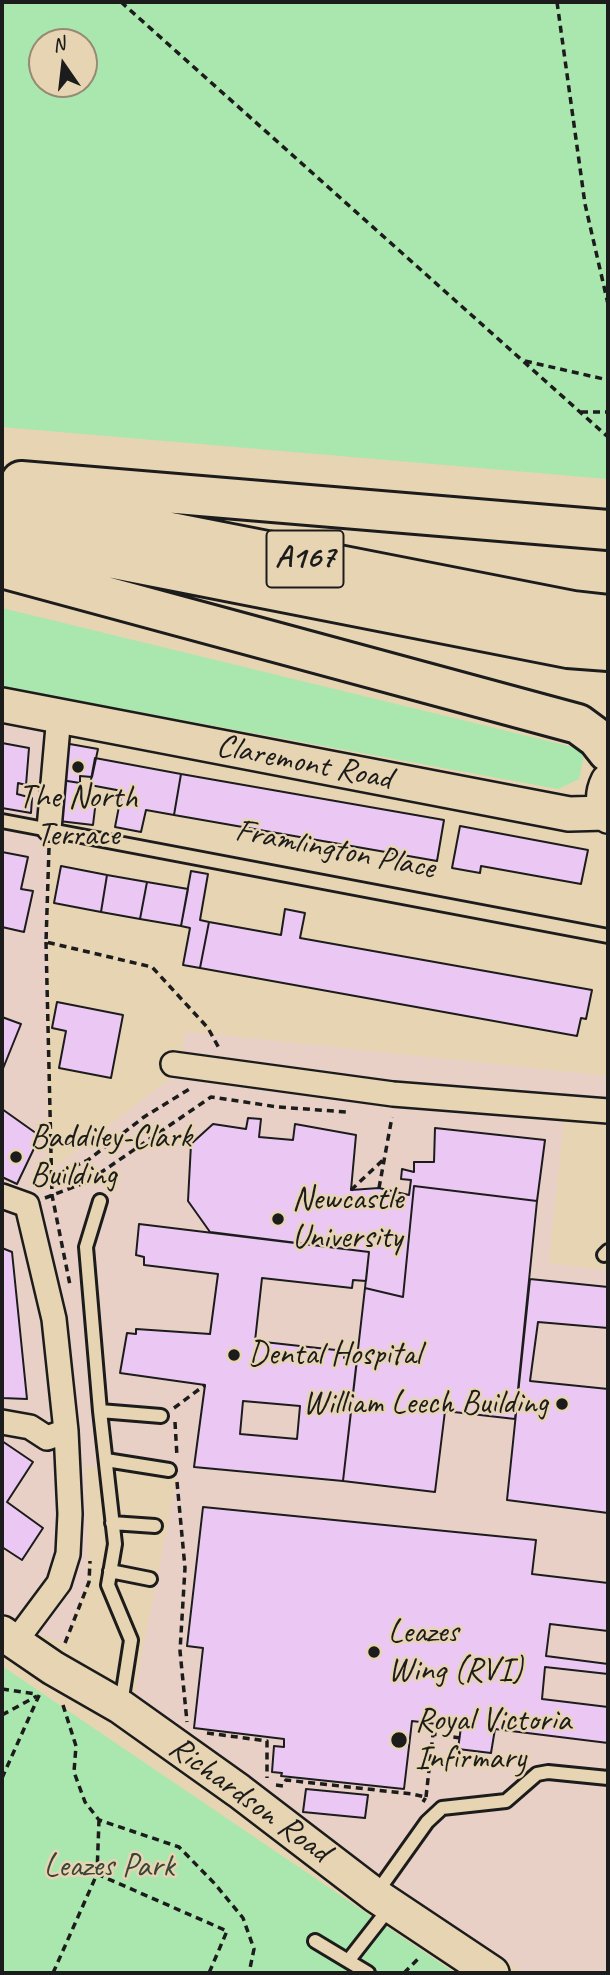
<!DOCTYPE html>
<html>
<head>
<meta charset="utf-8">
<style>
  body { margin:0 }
  #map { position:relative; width:610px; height:1975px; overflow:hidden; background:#e7d4b2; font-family:Caveat,sans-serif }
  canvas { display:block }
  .frame { position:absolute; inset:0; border:4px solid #1c1c1c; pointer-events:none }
  .north { position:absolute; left:28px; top:28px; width:70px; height:70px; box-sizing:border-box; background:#e7d4b2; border:2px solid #968a76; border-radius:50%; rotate:346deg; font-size:19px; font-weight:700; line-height:28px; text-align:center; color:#1c1c1c }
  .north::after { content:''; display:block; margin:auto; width:24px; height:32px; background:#1c1c1c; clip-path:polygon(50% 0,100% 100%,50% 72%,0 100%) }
</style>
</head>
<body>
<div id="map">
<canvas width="610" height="1975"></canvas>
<div class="frame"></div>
<div class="north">N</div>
</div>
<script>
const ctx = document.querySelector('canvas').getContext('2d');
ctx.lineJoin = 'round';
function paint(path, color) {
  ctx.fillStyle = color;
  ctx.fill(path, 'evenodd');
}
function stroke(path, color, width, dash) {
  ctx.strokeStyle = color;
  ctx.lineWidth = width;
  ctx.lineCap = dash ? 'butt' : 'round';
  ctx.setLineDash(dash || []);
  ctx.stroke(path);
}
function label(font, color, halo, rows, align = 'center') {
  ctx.font = font + ' Caveat,sans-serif';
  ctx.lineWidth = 5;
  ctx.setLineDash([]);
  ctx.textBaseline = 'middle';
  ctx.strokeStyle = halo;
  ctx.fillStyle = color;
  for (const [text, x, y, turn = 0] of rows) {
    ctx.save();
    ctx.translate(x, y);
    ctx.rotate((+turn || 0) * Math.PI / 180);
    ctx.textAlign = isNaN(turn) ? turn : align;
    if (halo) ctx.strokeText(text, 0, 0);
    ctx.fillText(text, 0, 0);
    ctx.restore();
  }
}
paint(new Path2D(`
  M2 725 44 732 41 812 49 862 47 1173 181 1070 185 1031 608 1076V1118L564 1119 549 1263 608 1270V1973H524L410 1896 133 1699 177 1477 85 1466 88 1580 65 1644 2 1618Z`), '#e8d0c6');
paint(new Path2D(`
  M2 2H608V479L2 427ZM42 42H84V84H42Z
  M2 608 585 750 579 779 558 789 2 687Z
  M2 1666 455 1973H2Z`), '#a9e7ae');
const building = new Path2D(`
  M2 743 29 748 26 785 18 783 17 794 32 798 31 813 2 808Z
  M64 743 98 749 92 777 80 776V783L61 780Z
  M95 758 181 774 174 815 146 810 141 832 115 827 122 791 90 785Z
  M181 774 444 820 437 861 174 815Z
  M61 780 80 783 78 798 96 800 93 825 59 821Z
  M460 826 588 850 581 884 481 866 480 873 452 868Z
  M2 852 28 857 21 889 33 891 24 932 2 927Z
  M61 866 107 875 101 912 54 903Z
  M191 871 208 874 200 920 209 922 200 968 183 965 190 928 181 926Z
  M107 875 147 882 140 919 101 912Z
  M147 882 188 889 181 926 140 919Z
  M285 909 305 913 300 938 592 990 586 1019 581 1018 577 1036 200 968 209 922 281 935Z
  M57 1002 123 1015 111 1078 59 1068 66 1031 52 1028Z
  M2 1017 21 1024 2 1071Z
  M2 1109 40 1136 17 1184 2 1177Z
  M248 1118 261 1119 259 1137 293 1140 295 1124 356 1135 351 1190 379 1188 409 1195 411 1180 401 1179 402 1169 414 1172V1162H434L435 1128 545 1140 537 1201 414 1186 403 1297 365 1288 369 1252 210 1232 188 1201 191 1144 213 1124 246 1129Z
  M414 1186 537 1201 515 1419 445 1411 435 1492 343 1481 365 1288 403 1297Z
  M139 1224 369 1252 366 1281 353 1280 352 1288 262 1278 255 1341 345 1351 344 1358 357 1360 343 1481 194 1467 205 1385 120 1373 127 1333 136 1334V1329L210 1334 218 1274 144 1265V1257L136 1255ZM243 1401 300 1406 297 1439 240 1434Z
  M2 1248 12 1252 27 1399 2 1398Z
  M530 1279 608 1287V1328L538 1322 530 1381 608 1389V1513L507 1500Z
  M2 1441 33 1462 7 1502 43 1528 22 1560 2 1547Z
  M203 1507 536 1540 532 1574 608 1583V1631L550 1624 546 1656 608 1664V1674L545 1667 542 1699 608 1707V1743L495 1729 491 1753 458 1749 461 1727 412 1721 404 1789 281 1776 282 1773 272 1772 274 1746 284 1747V1739L194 1728 203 1648 187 1646Z
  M306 1789 368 1795 365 1818 303 1812Z`);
paint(building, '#ebc8f4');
stroke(building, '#1c1c1c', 2);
const lane = new Path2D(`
  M2 821 608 936
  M100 1201 86 1247 100 1411
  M604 1255 608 1251
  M106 1460 169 1470
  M112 1523 155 1526
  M110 1571 150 1579
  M121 1704 131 1640 108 1585 115 1544 100 1411 161 1416
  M375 1895 427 1822 442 1808 506 1801 537 1774 548 1772 608 1778
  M315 1941 368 1973
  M348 1961 391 1906`);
const street = new Path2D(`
  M49 829 59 715
  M173 1064 393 1094 608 1111
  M2 1196 27 1205 54 1319 66 1431 70 1514 68 1554 59 1583 15 1642
  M2 1422 30 1427 47 1438 66 1431`);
const secondary = new Path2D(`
  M2 705 569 814 606 813
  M608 781C602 793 602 804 608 816
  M2 1633 53 1668 121 1707 239 1791 375 1895 492 1973`);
const highway = new Path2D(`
  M21 481 608 530
  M2 499 573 611 608 615
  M2 537 568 648 608 651
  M2 568 578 724 597 738 608 752`);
stroke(lane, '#1c1c1c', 18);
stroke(street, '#1c1c1c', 28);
stroke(secondary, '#1c1c1c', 38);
stroke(highway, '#1c1c1c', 44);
stroke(new Path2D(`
  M121 2 608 437
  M557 2 585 204 608 304
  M525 361 608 380
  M581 412H608
  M49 848 46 942 152 967 208 1028 220 1050
  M46 942 52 1195 70 1285
  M52 1177 88 1160 144 1117 191 1088
  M379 1188 392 1117
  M351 1190 383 1160
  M45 1198 87 1182 211 1097 278 1107 347 1112
  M174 1408 205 1385
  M175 1422 177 1457
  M177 1482 185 1568 180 1651 187 1722
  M65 1643 89 1582 90 1561
  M2 1689 36 1694
  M63 1705 76 1746 74 1772 85 1802 99 1820 179 1847 215 1884 243 1918 254 1949 249 1973
  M2 1715 37 1696
  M207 1733 267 1741V1778
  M2 1778 41 1691
  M276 1785 283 1786 286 1780 412 1794 426 1797 423 1802
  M426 1797 433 1734 460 1738
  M97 1874 227 1931 209 1973
  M53 1973 97 1874 99 1820
  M404 1973 420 1957`), '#1c1c1c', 3.5, [7, 5]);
stroke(lane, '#e7d4b2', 12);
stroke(street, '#e7d4b2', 23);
stroke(secondary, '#e7d4b2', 33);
stroke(highway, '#e7d4b2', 38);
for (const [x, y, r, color] of [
  [78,767,7,"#1c1c1c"],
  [16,1157,7,"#1c1c1c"],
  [278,1219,7,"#1c1c1c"],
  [234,1355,7,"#1c1c1c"],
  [562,1404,7,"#1c1c1c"],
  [374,1652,7,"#1c1c1c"],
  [399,1740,9,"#1c1c1c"]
]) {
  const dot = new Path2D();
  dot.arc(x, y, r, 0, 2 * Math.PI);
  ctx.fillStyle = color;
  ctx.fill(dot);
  stroke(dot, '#e7d4b2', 2.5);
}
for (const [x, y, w] of [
  [305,559,77]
]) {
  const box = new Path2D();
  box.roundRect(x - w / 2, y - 28.5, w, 57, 5);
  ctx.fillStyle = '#e7d4b2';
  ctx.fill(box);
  stroke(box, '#1c1c1c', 2);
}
label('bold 32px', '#1c1c1c', null, [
  ["A167",305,559]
]);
label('33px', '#1c1c1c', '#e7d4b2', [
  ["Claremont Road",304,763,11],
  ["Framlington Place",335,850,11],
  ["Richardson Road",249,1800,36]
]);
label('33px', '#1c1c1c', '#e7d4b2', [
  ["The North",78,798,"center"],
  ["Terrace",78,836,"center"],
  ["Baddiley-Clark",30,1138],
  ["Building",30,1176],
  ["Newcastle",292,1200],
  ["University",292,1238],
  ["Dental Hospital",248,1355],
  ["William Leech Building",548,1404,"right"],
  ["Leazes",388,1633],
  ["Wing (RVI)",388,1671],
  ["Royal Victoria",415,1721],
  ["Infirmary",415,1759]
], 'left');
label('33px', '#384539', '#e7d4b2', [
  ["Leazes Park",109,1867]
]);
</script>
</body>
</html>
